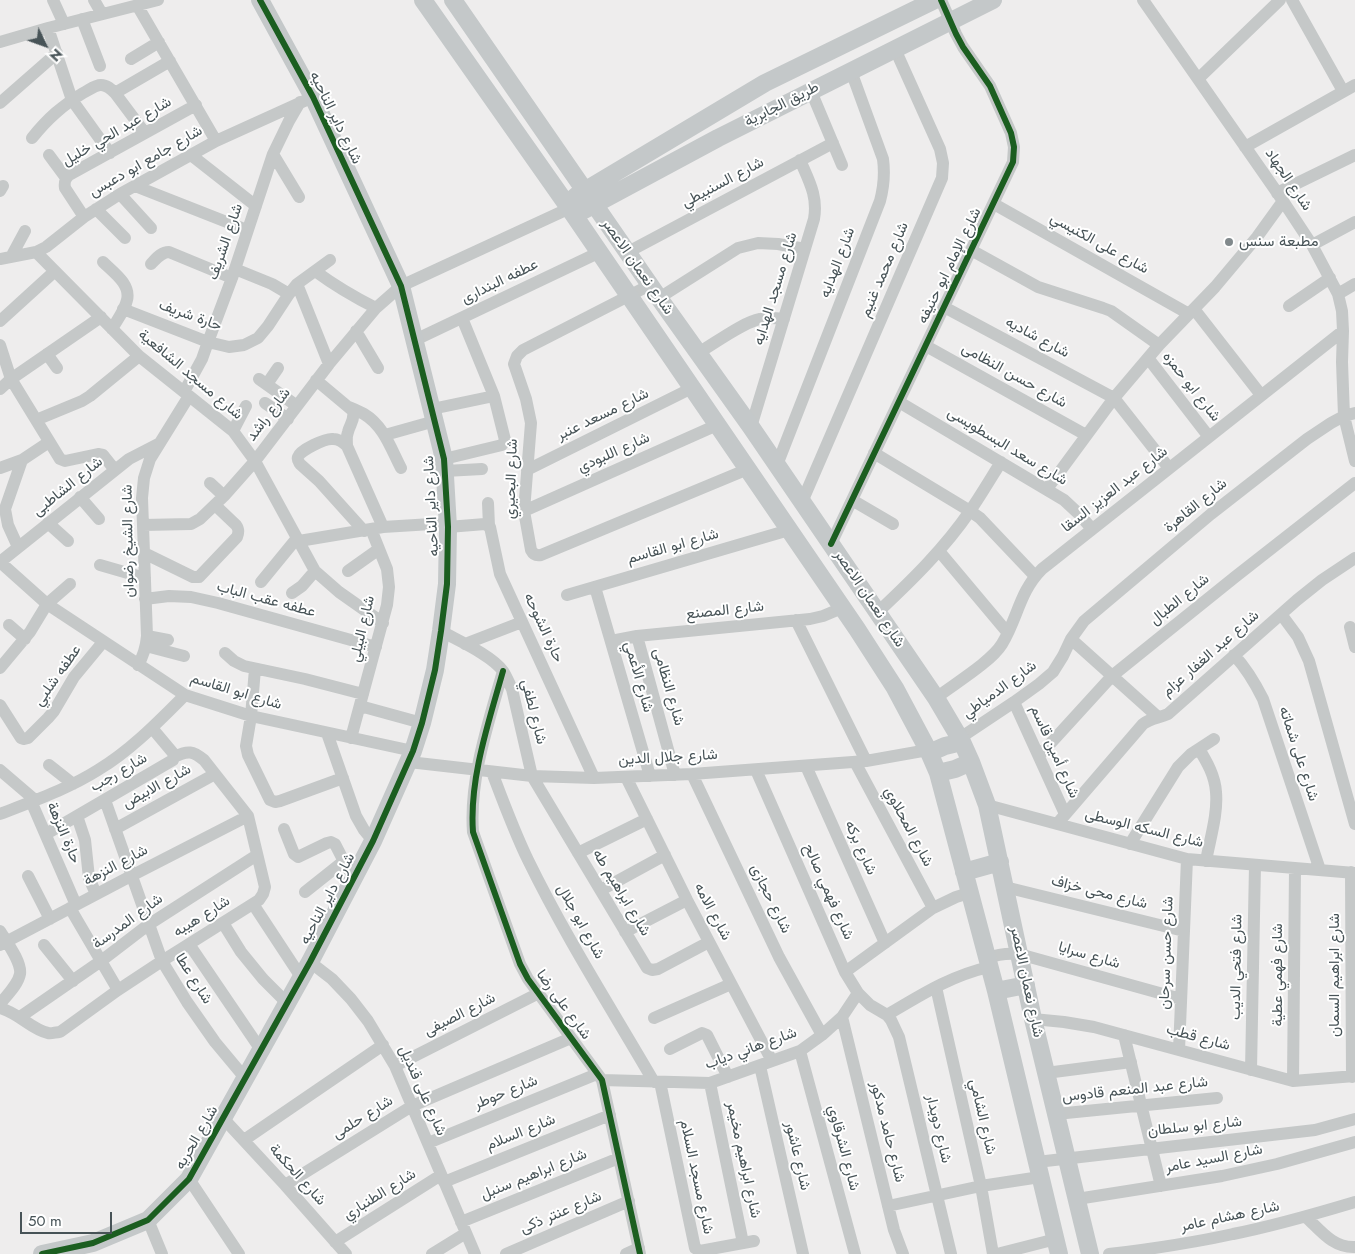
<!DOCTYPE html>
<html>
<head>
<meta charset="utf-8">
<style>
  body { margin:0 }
  #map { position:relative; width:1355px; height:1254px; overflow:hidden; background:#eeeded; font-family:Jost,sans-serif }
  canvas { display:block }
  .north { position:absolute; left:20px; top:20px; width:50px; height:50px; -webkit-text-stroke:4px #fff; paint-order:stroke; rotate:132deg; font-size:14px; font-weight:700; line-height:20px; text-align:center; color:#475357 }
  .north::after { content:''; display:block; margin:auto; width:18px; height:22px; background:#475357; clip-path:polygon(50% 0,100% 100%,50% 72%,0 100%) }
  .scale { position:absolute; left:20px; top:1212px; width:92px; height:22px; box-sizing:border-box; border:2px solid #475357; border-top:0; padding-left:6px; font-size:15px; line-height:18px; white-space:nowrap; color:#475357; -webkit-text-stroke:4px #fff; paint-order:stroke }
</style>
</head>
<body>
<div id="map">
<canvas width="1355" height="1254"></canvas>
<div class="north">N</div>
<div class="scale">50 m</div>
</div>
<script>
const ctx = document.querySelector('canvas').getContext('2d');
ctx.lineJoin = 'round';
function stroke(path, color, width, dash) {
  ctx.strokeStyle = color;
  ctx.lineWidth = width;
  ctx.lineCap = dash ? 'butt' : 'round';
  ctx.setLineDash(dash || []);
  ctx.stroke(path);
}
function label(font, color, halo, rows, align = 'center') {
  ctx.font = font + ' Jost,Vazirmatn,sans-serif';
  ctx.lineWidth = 4;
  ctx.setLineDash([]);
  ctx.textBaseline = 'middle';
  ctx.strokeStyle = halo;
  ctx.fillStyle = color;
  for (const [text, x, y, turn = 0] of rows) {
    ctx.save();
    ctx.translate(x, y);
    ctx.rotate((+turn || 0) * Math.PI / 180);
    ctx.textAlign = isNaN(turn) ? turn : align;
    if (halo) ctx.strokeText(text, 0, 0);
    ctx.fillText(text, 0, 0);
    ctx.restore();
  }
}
stroke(new Path2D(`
  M53 0 64 24
  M94 0 102 14
  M1143 0 1283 201 1312 245 1338 294 1342 311 1343 331 1342 362 1344 416 1355 461
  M1292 0 1343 91
  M137 5 216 141
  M82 19 100 66
  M48 28 72 100 110 153
  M0 42 48 28 158 0
  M131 59 159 42
  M1198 79 1280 0
  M811 91 842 165
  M115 93 170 61
  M0 103 57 53
  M32 138C48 118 62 106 83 93 89 90 95 85 101 85 107 85 111 89 115 93L145 133
  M1245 147 1355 85
  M273 154 299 197
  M49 155 66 178
  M191 155 256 206
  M135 186 247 230
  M0 191 3 186
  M1277 193 1355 155
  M120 194 151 228
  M994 204 1189 314
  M96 209 125 238
  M84 217 65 188C64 182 65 179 69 175L196 105
  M1312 245 1355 222
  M971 250 1038 287 1103 308 1111 311 1159 345
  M36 252 139 356 233 431 255 461 315 571 339 592 383 623
  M628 252 833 143
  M11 257 25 231
  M0 259 36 252 46 247 84 217 120 194 216 141 313 97
  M103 262C113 272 131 284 127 300 125 310 117 320 112 329
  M151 264C156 259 161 252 169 252L232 278
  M235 269 272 284 289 294
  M315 271C334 285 354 297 376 308
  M297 284 329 364
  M650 285 523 350 517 356 514 364 526 399 531 423 524 511 531 550C533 554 536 556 541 555L748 469
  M1338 294 1355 284
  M659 298 738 248 758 243 778 244 805 249
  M1289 306 1330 278
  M944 307 1114 398 1169 468
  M123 309 208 342 229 347 244 345 258 338 268 326 289 294 297 284 330 260
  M1194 309 1261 395
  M0 321 55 271
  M356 331 378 368
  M415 340 600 252
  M0 345 11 379 60 459 65 461 98 454 103 455 115 470
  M926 346 1086 435
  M698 353C714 344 743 322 760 319 768 317 776 318 784 319
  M47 354 57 368
  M1148 358 1209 437
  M259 379 297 406
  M316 380 353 411C355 420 350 424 348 432 346 437 347 441 347 446L383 527
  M267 384 278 368
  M0 389 11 379 101 317
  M184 392 202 359 208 342 232 278 273 154 289 121 300 102
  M899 402 1064 500 1079 514 1092 529
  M265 403 288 419
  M349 407C354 409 359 411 364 414 384 426 391 449 401 468
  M432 409 494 396
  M36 420 82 401 90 396 139 356
  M751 427 814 219C818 196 809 181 800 160
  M233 431 246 406
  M385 435 435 421
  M347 446C343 442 339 439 333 439 326 438 300 450 298 457 297 460 298 461 300 464L319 481 364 531
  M874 453 970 511 980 518 1035 576
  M444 459 502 445 505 440 494 396 462 318
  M777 465 880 201C884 186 885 174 883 159L851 71
  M0 468 22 460 49 442
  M527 470 692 388
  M445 471 482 469
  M210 483 224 496
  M1047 489 1114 398 1159 345 1215 287 1257 237 1283 201
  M80 497 99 519
  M852 500 893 524
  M802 502 942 178 943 163 940 149 895 49
  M488 503 489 526
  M524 511 717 425
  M48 523 68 541
  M143 525 191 524 200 519 224 496 255 461 329 364 376 308 401 286 570 208
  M448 527 485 524 490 527 500 574 594 778
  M299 541 383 527 448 523
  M831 544 1013 162 1014 147 1011 133 990 86 963 47 956 34 941 0
  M18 547 8 525 5 509 22 460
  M939 551 1007 632
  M144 553 193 577H199L237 537C239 532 239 529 236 525L215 505
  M0 562 47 604 185 695 251 716 413 751
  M0 562 129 459 160 443
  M100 565 145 578
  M348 571 379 549
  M261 582 297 538
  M595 587 650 776
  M292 593 302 586 315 571
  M567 595 789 530
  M145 599 169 596 191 597 218 603 376 647
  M878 612C911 581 944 549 970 511 981 495 991 478 1001 462
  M1281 614 1298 637 1309 661 1355 824
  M796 620 866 761
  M9 625 25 639
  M1350 627 1355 647
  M441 631C459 641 491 655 503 671 507 677 509 683 512 689L532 776 647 968 652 970 658 969 709 942
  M147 636 168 640
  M637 636 675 775
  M1071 639 1158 717
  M611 641 637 636 810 619 823 616 842 608
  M465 644 522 622
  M146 646 184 656
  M225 653 234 661 244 666 305 679 363 694
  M1234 655C1247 669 1255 683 1263 699L1320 870
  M138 665C144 655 146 647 147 636L142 498 144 478 150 459 189 396
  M0 668 30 632 47 604 70 584
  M255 669 251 716 246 746 248 755 270 800 275 802 280 801 343 778
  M503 671C489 721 469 779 473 832L520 964 528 979 602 1080 640 1254
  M936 698C954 684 991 662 1002 644 1018 618 1019 592 1042 569L1343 331
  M1014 702 1065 814
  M0 705 21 738 24 739 28 738 48 718 54 711 74 677 103 642
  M360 706 422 723
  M327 733 356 816 364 830 373 841
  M351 738 387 605 389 587 387 569 371 529
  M960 738 1014 702 1039 684 1053 672 1063 656 1071 639 1084 621 1211 514 1307 439 1331 423 1344 416 1355 413
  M1199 749C1207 762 1215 776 1216 792 1218 814 1210 839 1206 861
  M1039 756 1112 676 1235 577 1355 483
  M409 762 532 776 594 778 692 774 866 761 928 750
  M855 762 933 908
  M49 765 73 784
  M806 766 885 943
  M0 770 35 800
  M756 770 845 972 858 993 870 1005 887 1015 891 1020 899 1037 951 1254
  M492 772C503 801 514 831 528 860 565 936 611 1008 654 1082
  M692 774 779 957 822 1035
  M626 777 687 900 772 1061
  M105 800 162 961 187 1002 215 1042 245 1078
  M31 801 76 905
  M987 805 1187 859 1355 873
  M0 814C33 801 68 789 98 770 131 750 158 722 185 695
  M77 816 85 840 89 878 96 894
  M1057 824 1143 724C1151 718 1159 718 1168 714L1297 600 1322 580 1355 558
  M115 829 215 774
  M284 829 294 854 298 857 327 843 331 842 335 844 353 879
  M46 834 173 760 174 757 173 753 152 728
  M1130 844 1178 767 1191 754 1214 739
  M578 853 647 819
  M1351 872 1352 1077
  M28 876 50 919
  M1005 887 1184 931
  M601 890 665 855
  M305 892 344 861
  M253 904 301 977
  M70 908 118 990
  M223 923 241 952 263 979 287 1003
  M0 931C6 941 22 962 20 974 18 985 6 996 0 1004
  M625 932 687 900
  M189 944 261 1050
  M0 945 131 876 248 816
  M44 945 73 981
  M987 958C998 954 1008 953 1019 954L1181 999
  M310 962 332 979 351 999 368 1021 395 1066 475 1254
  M845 972 933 908 956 897 969 893
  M936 987 981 1186 993 1254
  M0 1008C19 1013 32 1030 48 1033 51 1034 56 1032 60 1032L118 990 162 961 259 900 263 894 265 887 248 816 204 760C193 751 188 750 174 757
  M887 1015C921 995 950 976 989 967
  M20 1017 101 961 148 925 257 855
  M842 1017 894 1230 903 1254
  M654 1018 731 984
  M1033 1019 1064 1022 1094 1027 1293 1081 1355 1076
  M1124 1035 1161 1186
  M670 1049 702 1033 707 1035 728 1077
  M1179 1050 1187 859
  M800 1051 855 1254
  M395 1066 539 993
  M760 1066 803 1254
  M1251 1070 1255 865
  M1046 1073 1131 1062
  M602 1080 710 1083 800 1051 822 1035 842 1017 858 993
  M1293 1081 1295 868
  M660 1082 695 1248 700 1251 754 1241
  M710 1083 743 1243
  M1056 1114 1217 1098
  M223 1118 285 1185 346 1254
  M244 1140 383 1045
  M428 1143 597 1074
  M1037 1162 1315 1130 1355 1119
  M189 1179 239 1254
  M444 1182 610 1115
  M285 1185 412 1106 571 1038
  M1077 1199 1222 1176 1277 1164 1355 1142
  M888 1206 981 1186 1040 1177
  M1306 1217C1321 1231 1333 1248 1355 1247
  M148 1220 162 1254
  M461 1222 619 1158
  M335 1242 441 1175
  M432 1254 466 1233
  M506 1254 629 1201
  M626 1254 639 1248
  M997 1254 1056 1239
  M1109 1254C1151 1249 1192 1243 1233 1234 1274 1226 1315 1214 1355 1202`), '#c5c8c8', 12);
stroke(new Path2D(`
  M423 0 565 202 857 629 895 688 928 750 938 773 996 991 1059 1254
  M453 0 659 298 751 427 936 698 962 742 971 762 987 805 1033 1019 1090 1254
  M576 196 765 83 935 0
  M584 210 718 138 993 0
  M929 753 945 746 962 742
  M938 773 955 769 971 762
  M964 872 1000 862
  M996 991 1026 985
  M42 1254 93 1243 148 1220 189 1179 310 962 373 841 413 751 422 723 435 670 441 631 447 584 448 527 444 459 401 286 313 97 260 0`), '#c4c8c9', 18);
stroke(new Path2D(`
  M831 544 1013 162 1014 147 1011 133 990 86 963 47 956 34 941 0
  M503 671C489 721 469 779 473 832L520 964 528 979 602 1080 640 1254
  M42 1254 93 1243 148 1220 189 1179 310 962 373 841 413 751 422 723 435 670 441 631 447 584 448 527 444 459 401 286 313 97 260 0`), '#1b5e20', 6);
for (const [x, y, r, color] of [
  [1229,242,5,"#81898c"]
]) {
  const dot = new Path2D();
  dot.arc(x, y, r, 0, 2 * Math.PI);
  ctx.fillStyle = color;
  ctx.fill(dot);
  stroke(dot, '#fff', 2);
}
label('15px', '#475357', '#fff', [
  ["طريق الجابرية",782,105,-27],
  ["شارع داير الناحيه",335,118,64],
  ["شارع عبد الحي خليل",117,132,-30],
  ["شارع جامع ابو دعبس",146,162,-30],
  ["شارع الجهاد",1288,180,56],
  ["شارع السنبيطي",723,183,-28],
  ["شارع الشريف",226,242,-71],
  ["شارع على الكنيسي",1099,244,29],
  ["شارع الهدايه",838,263,-69],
  ["شارع الإمام ابو حنيفه",950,266,-64],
  ["شارع نعمان الاعصر",637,267,55],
  ["شارع محمد غنيم",885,270,-67],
  ["عطفه البندارى",500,282,-26],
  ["شارع مسجد الهدايه",776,289,-73],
  ["حارة شريف",190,316,20],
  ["شارع شاديه",1037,338,28],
  ["شارع مسجد الشافعية",190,375,40],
  ["شارع حسن النظامى",1014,376,29],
  ["شارع ابو حمزه",1191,387,52],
  ["شارع راشد",269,415,-53],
  ["شارع مسعد عنبر",603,415,-26],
  ["شارع سعد البسطويسى",1007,447,31],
  ["شارع اللبودي",614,453,-24],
  ["شارع البحيري",512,479,-88],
  ["شارع الشاطبى",68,487,-39],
  ["شارع عبد العزيز السقا",1115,490,-38],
  ["شارع داير الناحيه",432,506,-93],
  ["شارع القاهرة",1196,506,-39],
  ["شارع الشيخ رضوان",129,541,-91],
  ["شارع ابو القاسم",673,547,-16],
  ["شارع نعمان الاعصر",869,599,56],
  ["عطفه عقب الباب",266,600,15],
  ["شارع الطبال",1180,600,-39],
  ["شارع المصنع",725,611,-6],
  ["حارة الشوحه",543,628,65],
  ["شارع البيلي",363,629,-77],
  ["شارع عبد الغفار عزام",1211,654,-41],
  ["عطفه شلبي",58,676,-55],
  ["شارع الأعمي",638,677,74],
  ["شارع النظامى",668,687,74],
  ["شارع الدمياطي",1000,690,-36],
  ["شارع ابو القاسم",236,692,17],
  ["شارع لطفي",533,712,76],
  ["شارع أمين قاسم",1054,752,66],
  ["شارع على شماته",1298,754,72],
  ["شارع جلال الدين",668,758,-3],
  ["شارع رجب",119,773,-30],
  ["شارع الابيض",157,787,-29],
  ["شارع المحلاوي",908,827,62],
  ["شارع السكه الوسطى",1144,829,14],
  ["حارة النزهة",63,833,67],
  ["شارع بركه",860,848,66],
  ["شارع النزهة",116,866,-28],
  ["شارع فهمي صالح",828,892,66],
  ["شارع ابراهيم طه",621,893,59],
  ["شارع محى خزاف",1099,893,14],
  ["شارع داير الناحيه",328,899,-62],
  ["شارع حجازى",770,899,64],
  ["شارع الامه",712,912,62],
  ["شارع هيبه",202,917,-32],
  ["شارع المدرسة",128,922,-36],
  ["شارع ابو جلال",580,922,61],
  ["شارع حسن سرحان",1167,953,-88],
  ["شارع سرايا",1089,956,16],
  ["شارع فتحي الديب",1237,967,-89],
  ["شارع فهمي عطية",1278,975,-90],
  ["شارع ابراهيم السمان",1335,975,-90],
  ["شارع عطا",193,979,58],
  ["شارع نعمان الاعصر",1026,982,78],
  ["شارع على رضا",563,1005,54],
  ["شارع الصيفى",460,1015,-27],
  ["شارع قطب",1198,1038,15],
  ["شارع هاني دياب",751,1049,-20],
  ["شارع عبد المنعم قادوس",1135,1090,-6],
  ["شارع على قنديل",422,1091,66],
  ["شارع حوطر",506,1093,-22],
  ["شارع الشامي",982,1117,77],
  ["شارع حلمى",363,1118,-32],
  ["شارع ابو سلطان",1195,1127,-6],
  ["شارع دويدار",938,1129,77],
  ["شارع حامد مدكور",887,1132,76],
  ["شارع السلام",521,1133,-22],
  ["شارع الحريه",197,1138,-60],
  ["شارع الشرقاوي",843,1148,75],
  ["شارع عاشور",797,1156,77],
  ["شارع السيد عامر",1214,1159,-11],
  ["شارع ابراهيم مخيمر",743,1160,78],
  ["شارع الحكمة",297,1175,48],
  ["شارع ابراهيم سنبل",534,1175,-22],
  ["شارع مسجد السلام",696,1177,78],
  ["شارع الطنباري",380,1195,-32],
  ["شارع عنتر ذكى",561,1213,-23],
  ["شارع هشام عامر",1230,1217,-12]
]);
label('15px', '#475357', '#fff', [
  ["مطبعة سنس",1239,242]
], 'left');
</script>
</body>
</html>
